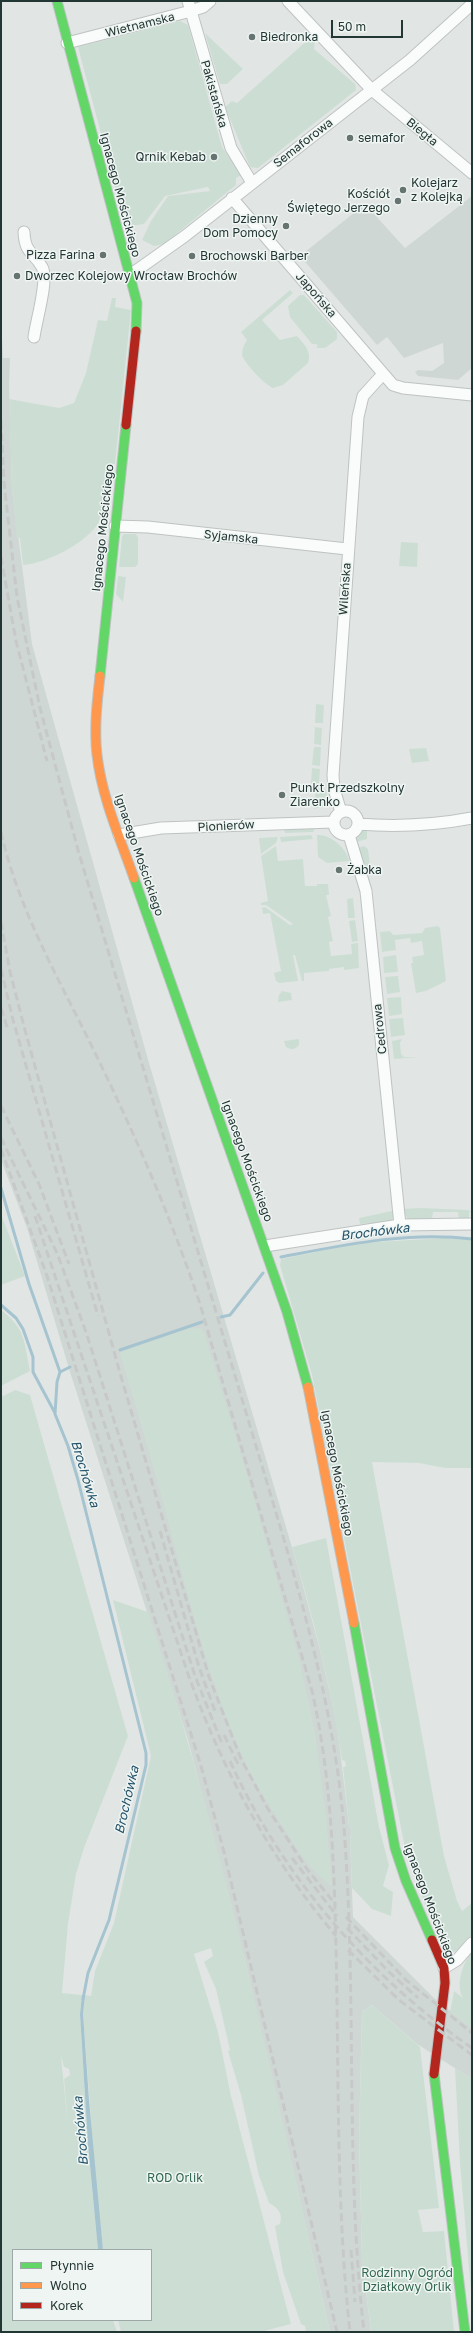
<!DOCTYPE html>
<html>
<head>
<meta charset="utf-8">
<style>
  body { margin:0 }
  #map { position:relative; width:473px; height:2333px; overflow:hidden; background:#e1e6e4; font-family:"Golos Text",sans-serif }
  canvas { display:block }
  .frame { position:absolute; inset:0; border:2px solid #223633; pointer-events:none }
  .legend { position:absolute; left:12px; top:2249px; width:140px; height:72px; box-sizing:border-box; background:#eff5f3; border:1px solid #9da9a6; margin:0; padding:5px 7px; list-style:none; font-size:12px; color:#223633 }
  .legend li { display:flex; align-items:center; gap:8px; height:20px }
  .legend b { width:20px; border:1px solid #9da9a6 }
  .scale { position:absolute; left:331px; top:20px; width:72px; height:18px; box-sizing:border-box; border:2px solid #223633; border-top:0; padding-left:5px; font-size:12px; line-height:14px; white-space:nowrap; color:#223633; -webkit-text-stroke:3px #eff5f3; paint-order:stroke }
</style>
</head>
<body>
<div id="map">
<canvas width="473" height="2333"></canvas>
<div class="frame"></div>
<ul class="legend">
<li><b style="height:5px;background:#63d668"></b>Płynnie</li>
<li><b style="height:5px;background:#ff974d"></b>Wolno</li>
<li><b style="height:5px;background:#b3261e"></b>Korek</li>
</ul>
<div class="scale">50 m</div>
</div>
<script>
const ctx = document.querySelector('canvas').getContext('2d');
ctx.lineJoin = 'round';
function paint(path, color) {
  ctx.fillStyle = color;
  ctx.fill(path, 'evenodd');
}
function stroke(path, color, width, dash) {
  ctx.strokeStyle = color;
  ctx.lineWidth = width;
  ctx.lineCap = dash ? 'butt' : 'round';
  ctx.setLineDash(dash || []);
  ctx.stroke(path);
}
function label(font, color, halo, rows, align = 'center') {
  ctx.font = font + ' "Golos Text",sans-serif';
  ctx.lineWidth = 3;
  ctx.setLineDash([]);
  ctx.textBaseline = 'middle';
  ctx.strokeStyle = halo;
  ctx.fillStyle = color;
  for (const [text, x, y, turn = 0] of rows) {
    ctx.save();
    ctx.translate(x, y);
    ctx.rotate((+turn || 0) * Math.PI / 180);
    ctx.textAlign = isNaN(turn) ? turn : align;
    if (halo) ctx.strokeText(text, 0, 0);
    ctx.fillText(text, 0, 0);
    ctx.restore();
  }
}
paint(new Path2D(`
  M472 196V368L458 380 418 376 415 372 418 370 432 371 444 363 443 343 404 358 387 337 377 345 300 256 365 204 405 248Z
  M1 318 3 358H10L9 386 12 488 32 644 149 1063 299 1571 321 1654 337 1725 349 1825 352 1831 350 1838 353 1917 434 1998 472 2028V2079L417 2044 372 2005 362 2012 359 2139 362 2258 371 2332H330L245 1961 188 1740 70 1372 27 1228 1 1160Z`), '#cfd7d4');
paint(new Path2D(`
  M180 21 188 25 222 147 241 175 236 178V185L164 244 154 246 142 240 151 221 168 196 210 191 208 187 165 196 144 224 129 226 115 186 78 47Z
  M205 33 243 69 227 84H220Z
  M311 37 315 41 314 49 355 84 356 90 258 168 250 167 225 107 232 101 237 103Z
  M290 290 293 293 262 320 280 340 297 336C305 345 312 352 308 363L283 385 273 388C265 385 244 363 242 355 242 349 244 344 247 340L241 332Z
  M300 295H304L337 332V339L325 348H316L318 346 316 344H312L290 317 288 306Z
  M112 298H116L115 307 131 310 115 464 107 466 106 474 113 476 110 495 102 494C102 502 102 514 99 522 88 542 46 564 23 565L20 538H17L12 488 9 399 59 408 74 403 86 373 98 320 107 321Z
  M124 534H136L138 538V564L135 567H119L122 536Z
  M401 542 418 543 417 567 399 566Z
  M118 576 126 577 123 602 116 594Z
  M316 704 324 705 323 723H315Z
  M315 727 322 728 321 745 314 744Z
  M314 747H321L320 766 312 765Z
  M426 748 429 761 412 763 409 749Z
  M312 768 320 769 319 784 311 783Z
  M316 787H320L326 790 328 802 322 807 314 809Z
  M316 827 313 832 285 833 284 828Z
  M367 829V839L356 842 360 830Z
  M311 835 313 839 281 842 280 837Z
  M317 835C330 834 347 848 349 861L327 863 318 857Z
  M278 837 276 843 261 854 259 838Z
  M276 846 278 861 303 859 305 886H317V884H328L329 895H326L331 916 328 917 333 941 329 942 331 956 352 954 351 944 358 943 359 968 344 970V967L329 969V971L304 973V981H302L295 955H293L298 981 279 983 276 981 274 973 281 971 270 913 263 914 262 908 265 907 290 925 293 924 266 905H261V903L268 901 261 856Z
  M364 846 368 849 370 866 368 868 363 865 358 848Z
  M353 898 355 918H348L347 899Z
  M355 920 358 941 352 942 349 921Z
  M438 926 440 928 446 981 426 991 416 993 411 963H413L412 957 424 955 422 941 411 943 410 938 395 940 396 950 382 952 380 932 390 931 393 935 422 933 425 928Z
  M396 955 398 972 384 973 383 957Z
  M398 976 400 992 387 994 385 977Z
  M282 991 291 993 292 1000 278 1002 279 995Z
  M401 997 402 1014 389 1016 387 998Z
  M403 1018 405 1035 391 1037 389 1019Z
  M299 1039V1045C295 1050 291 1050 286 1047L284 1041Z
  M402 1039 400 1043 401 1054 404 1057H418L394 1059 392 1041Z
  M420 1208 468 1210 472 1212H469V1219H459L458 1212H433L432 1219 412 1220 407 1218 403 1209Z
  M396 1210 392 1220 389 1222 360 1224 359 1218Z
  M1 1214 25 1276 1 1285Z
  M444 1238 472 1240V1468H445L419 1463 372 1462 444 1856 457 1901 462 1911 472 1903V1935C463 1945 457 1957 443 1950L439 1941 406 1853 312 1375 280 1265 281 1259 361 1243Z
  M1 1310C26 1329 24 1342 30 1371L1 1386Z
  M190 1328 202 1329 204 1333 248 1478 300 1663 315 1734 326 1818 332 1886C310 1871 297 1849 283 1826 270 1807 257 1787 247 1766 210 1686 189 1599 166 1513 152 1459 136 1406 120 1353L134 1347Z
  M15 1390 30 1395 128 1736 84 1848 76 1874 68 1924 62 1993 82 1995 80 2014 88 2144 98 2250H13V2320H113L117 2332H1V1397ZM61 2056 64 2067 69 2069 70 2075 64 2079 68 2126Z
  M326 1538 379 1827 389 1865 383 1886 393 1892 391 1916 372 1909 352 1888 350 1838 352 1831 349 1825 343 1767 346 1766 345 1761 342 1760C331 1688 313 1616 292 1547Z
  M113 1600 148 1612C225 1847 275 2091 330 2332H306L305 2326 301 2324 283 2272 275 2226 280 2224C283 2213 278 2208 269 2203L259 2176 241 2095 228 2051 230 2050 216 1989 204 1962 213 1956 211 1948 194 1954 218 2032 231 2096 291 2324 260 2332H121L118 2320H151V2250H103L96 2188 83 2014 85 1995 91 1996 95 1971 114 1923 151 1756Z
  M472 1951V2028L450 2012 454 1991 463 1998C455 1986 463 1962 472 1951Z
  M372 2005 420 2047 439 2208 418 2210 423 2232 444 2231 454 2332H371L362 2258 359 2139 362 2012Z
  M455 2068 472 2079V2304L460 2163Z`), '#ccded4');
paint(new Path2D(`
  M82 1995H85L83 2014 89 2100 103 2250H98L88 2144 80 2014Z`), '#a6c4d0');
stroke(new Path2D(`
  M1 1188 29 1284 60 1372
  M281 1257C344 1245 408 1231 472 1239
  M1 1305 16 1318 23 1329 33 1357V1372L55 1413
  M221 1317 230 1315 263 1273
  M120 1350 202 1322
  M70 1367 60 1372 57 1382 55 1414 68 1446 78 1480 146 1753V1765L109 1920 88 1973 83 1999`), '#a6c4d0', 3);
const street = new Path2D(`
  M188 1 231 148 252 183
  M288 1 372 90 472 173
  M67 43 191 11 203 7 210 1
  M232 198 393 385 403 388 472 395
  M24 232C25 254 33 251 42 267 49 279 36 321 34 337
  M130 275 185 236 410 60 472 4
  M115 526 148 527 347 549
  M334 823a12 12 0 1 1 24 0a12 12 0 1 1-24 0Z
  M341 812 334 789 333 775 358 417 363 396 383 374
  M358 824C396 827 435 825 472 818
  M119 835 161 828 333 822
  M349 835 366 891 400 1225
  M265 1246 400 1225 472 1224
  M444 1968 457 1960 472 1943`);
const fast = new Path2D(`
  M57 1 137 303 136 331
  M100 676 126 425
  M134 878 287 1312 308 1387
  M354 1623 395 1848 406 1881 432 1940
  M434 2074 465 2332`);
const slow = new Path2D(`
  M100 676C97 702 94 729 97 755 102 798 120 838 134 878
  M308 1387 354 1623`);
const jam = new Path2D(`
  M126 425 136 331
  M432 1940 444 1968 445 1983 434 2074`);
stroke(street, '#bec3c1', 13);
stroke(fast, '#bdc3c1', 11);
stroke(slow, '#bdc3c1', 11);
stroke(jam, '#bdc3c1', 11);
stroke(street, '#fafbfb', 11);
stroke(fast, '#63d668', 9);
stroke(slow, '#ff974d', 9);
stroke(jam, '#b3261e', 9);
stroke(new Path2D(`
  M1 421 4 483 17 597 40 708 78 850 285 1543C312 1637 336 1730 344 1828 357 1996 345 2165 364 2332
  M1 557 16 641 47 761
  M1 832C19 913 62 984 98 1059 137 1139 172 1220 200 1304L312 1691C331 1775 334 1861 336 1948 339 2075 336 2205 350 2332
  M1 922 10 972 25 1030 120 1373 209 1677 241 1759 268 1809 307 1869 336 1905
  M1 969 13 1020 98 1316
  M1 1008 8 1030
  M1 1106 39 1184 69 1264
  M1 1138 57 1253 86 1332 195 1676 223 1746
  M1 1149 47 1276 201 1766 224 1852 337 2332
  M35 1216 187 1671C221 1768 269 1857 336 1936
  M160 1531 199 1667 215 1711
  M224 1735 239 1766
  M230 1761C282 1876 368 1976 472 2048
  M292 1858 337 1916
  M346 1917 406 1980 472 2033
  M347 1928 389 1972 418 1998
  M348 1950 399 2000 472 2055
  M351 2250 355 2302`), '#c6c9c8', 3, [8, 4]);
for (const [x, y, r, color] of [
  [252,37,4,"#657471"],
  [350,138,4,"#657471"],
  [214,157,4,"#657471"],
  [403,190,4,"#657471"],
  [398,201,4,"#657471"],
  [286,226,4,"#657471"],
  [103,255,4,"#657471"],
  [192,256,4,"#657471"],
  [17,276,4,"#657471"],
  [282,795,4,"#657471"],
  [339,870,4,"#657471"]
]) {
  const dot = new Path2D();
  dot.arc(x, y, r, 0, 2 * Math.PI);
  ctx.fillStyle = color;
  ctx.fill(dot);
  stroke(dot, '#eff5f3', 1.5);
}
label('12px', '#223633', '#eff5f3', [
  ["Wietnamska",140,25,-14],
  ["Pakistańska",214,94,74],
  ["Biegła",422,132,39],
  ["Semaforowa",303,143,-38],
  ["Ignacego Mościckiego",120,195,75],
  ["Japońska",316,295,49],
  ["Ignacego Mościckiego",103,528,-84],
  ["Syjamska",231,537,6],
  ["Wileńska",345,589,-86],
  ["Pionierów",226,826,-3],
  ["Ignacego Mościckiego",139,855,71],
  ["Cedrowa",380,1029,-96],
  ["Ignacego Mościckiego",247,1161,70],
  ["Ignacego Mościckiego",337,1473,79],
  ["Ignacego Mościckiego",430,1904,69]
]);
label('12px', '#223633', '#eff5f3', [
  ["Biedronka",260,37],
  ["semafor",358,138],
  ["Qrnik Kebab",206,157,"right"],
  ["Kolejarz",411,183],
  ["z Kolejką",411,197],
  ["Kościół",390,194,"right"],
  ["Świętego Jerzego",390,208,"right"],
  ["Dzienny",278,219,"right"],
  ["Dom Pomocy",278,233,"right"],
  ["Pizza Farina",95,255,"right"],
  ["Brochowski Barber",200,256],
  ["Dworzec Kolejowy Wrocław Brochów",25,276],
  ["Punkt Przedszkolny",290,788],
  ["Ziarenko",290,802],
  ["Żabka",347,870]
], 'left');
label('12px', '#31674f', '#eff5f3', [
  ["ROD Orlik",175,2178],
  ["Rodzinny Ogród",407,2273],
  ["Działkowy Orlik",407,2287]
]);
label('italic 13px', '#24536a', '#eff5f3', [
  ["Brochówka",375,1232,-7],
  ["Brochówka",85,1474,73],
  ["Brochówka",127,1800,-77],
  ["Brochówka",81,2131,-95]
]);
</script>
</body>
</html>
